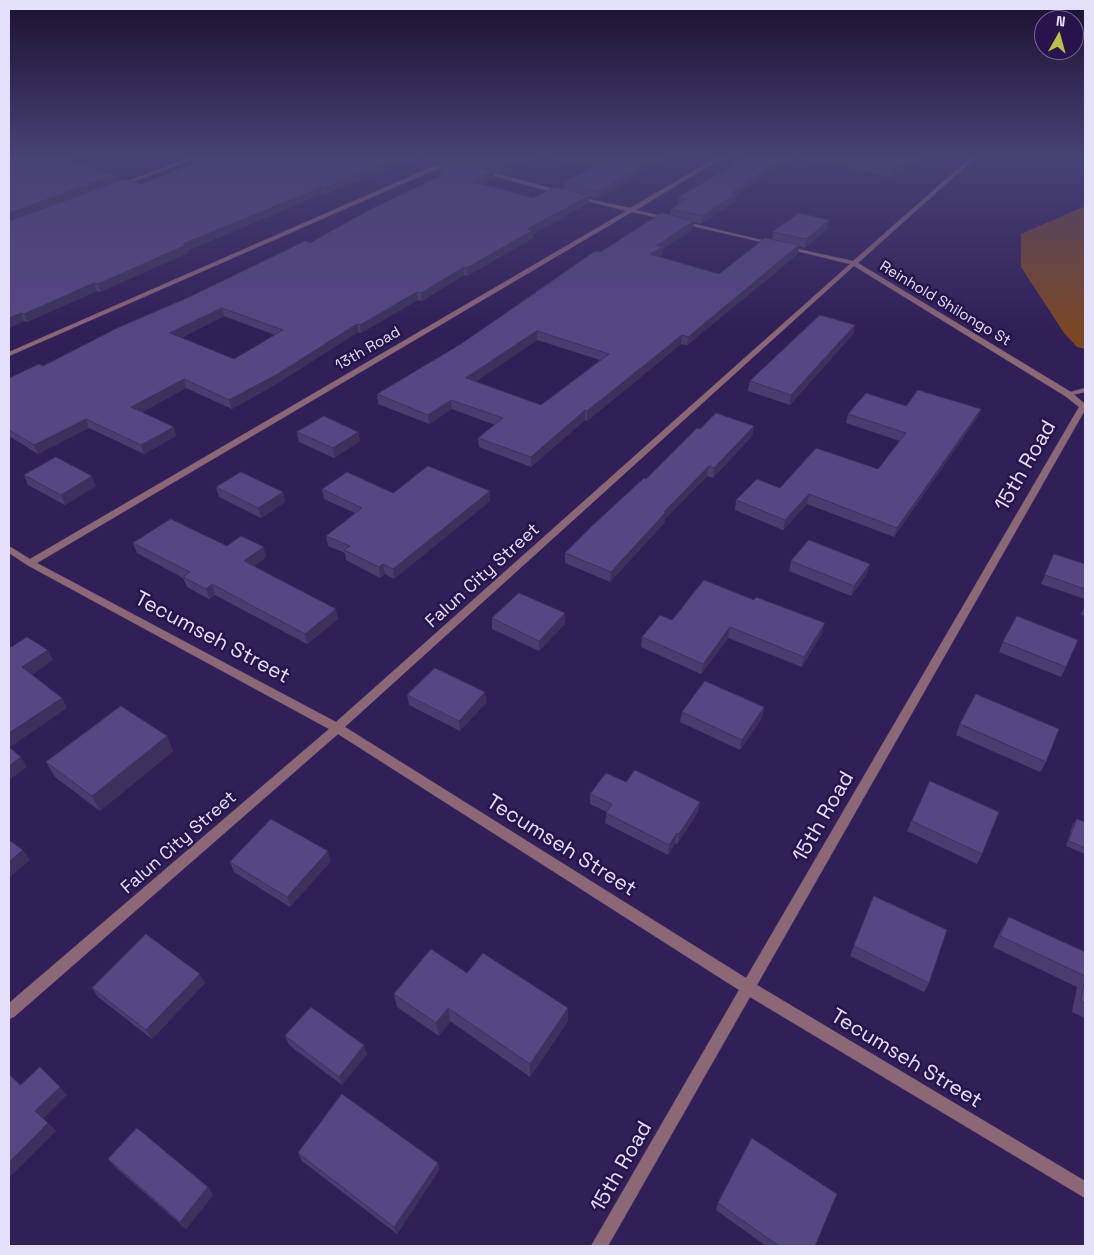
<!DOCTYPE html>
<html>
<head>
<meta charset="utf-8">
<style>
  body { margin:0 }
  #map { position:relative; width:1094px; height:1255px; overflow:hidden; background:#311f58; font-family:"Space Grotesk",sans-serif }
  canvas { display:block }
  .frame { position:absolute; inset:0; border:10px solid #e4dffb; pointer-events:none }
  .north { position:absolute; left:1034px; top:10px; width:50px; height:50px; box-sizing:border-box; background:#27144d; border:1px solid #736593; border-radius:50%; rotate:7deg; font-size:14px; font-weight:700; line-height:20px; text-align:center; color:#e4dffb }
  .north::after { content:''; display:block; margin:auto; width:18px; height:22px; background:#b7c148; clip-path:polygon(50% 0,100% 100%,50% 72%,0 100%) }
</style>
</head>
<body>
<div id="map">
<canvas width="1094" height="1255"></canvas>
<div class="frame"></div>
<div class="north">N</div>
</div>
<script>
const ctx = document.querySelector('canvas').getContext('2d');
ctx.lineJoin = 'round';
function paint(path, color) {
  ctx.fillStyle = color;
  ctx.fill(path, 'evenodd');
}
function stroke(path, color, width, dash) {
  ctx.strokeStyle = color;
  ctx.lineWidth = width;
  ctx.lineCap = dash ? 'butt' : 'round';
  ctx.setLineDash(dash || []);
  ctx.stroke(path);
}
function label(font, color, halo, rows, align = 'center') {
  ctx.font = font + ' "Space Grotesk",sans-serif';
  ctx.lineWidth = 5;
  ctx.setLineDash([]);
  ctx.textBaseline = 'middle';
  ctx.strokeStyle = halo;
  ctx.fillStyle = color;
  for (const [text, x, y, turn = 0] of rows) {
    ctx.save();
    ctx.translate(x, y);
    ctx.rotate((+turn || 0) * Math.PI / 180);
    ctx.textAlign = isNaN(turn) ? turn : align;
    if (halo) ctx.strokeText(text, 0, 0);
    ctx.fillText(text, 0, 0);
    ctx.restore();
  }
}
paint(new Path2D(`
  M1085 206V349L1077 347 1064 333 1021 267V234Z`), '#7b4723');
const service = new Path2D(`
  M1085 388V392L1068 396 1064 394Z`);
const minor = new Path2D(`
  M189 158H196L122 186 117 185Z
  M429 158H438L458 164 455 166 448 164 9 356V352L443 162Z
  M716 158H722L636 210 774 243V245L632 212 37 563 336 722 850 264 784 248V246L853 261 970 158H975L858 263 1071 392 1085 404V410L757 985 1085 1181V1198L750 997 608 1246H591L739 990 338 734 14 1017 9 1019V1003L329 729 27 565 9 553V546L30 559 626 211 575 198V196L630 208ZM854 266 1065 396 1079 407 746 978 345 727Z
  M481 169 565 192 566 193 563 195 479 172Z`);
stroke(service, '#4a3a6f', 1);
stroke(minor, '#4a3a6f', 1);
paint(service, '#8c6776');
paint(minor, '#8c6776');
paint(new Path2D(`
  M9 158 114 175 116 182 142 184 198 162 194 161V158H415L325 195 322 194 187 251 188 253 100 292 97 291 27 322 24 321 9 328Z
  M443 158H532L503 173 450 159Z
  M552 158H663L637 173V177L597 198 589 196V203L533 234V238L467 276 464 275 422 301 418 300 361 333 358 332 278 383 232 409 186 388 142 412 176 436 144 454 89 428 38 454 9 436V378L43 366 187 298 310 243 441 175 439 170 438 163 493 171 494 178 482 184 533 198 564 189V182L592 168ZM224 316 275 335 234 359 181 338Z
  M802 158H917L900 173 891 177Z
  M786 161 736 195V201L701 224 694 222 693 229 663 249 662 255 659 257 719 274 772 239 773 232 829 220 827 229 805 248 799 246 798 254 687 345 681 344 587 421 585 420 531 467 479 447 478 438 495 425 452 409 429 424 378 404 377 394 461 344 600 252 670 215 671 209 679 204H678L679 197ZM537 340 600 360 541 405 475 382Z
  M855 325 853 334 790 405 748 391 750 381Z
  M906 406 981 409 977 418 894 537 807 504 783 530 735 510 736 500 780 488 878 469 900 441 846 423 848 414Z
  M754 426 752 436 713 478 707 476 665 519V522L610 582 565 563V553L700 429Z
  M297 432H358L360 441 334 458 299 442Z
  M24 475 96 486 65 505 28 485Z
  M216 487 285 502 261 518 219 497Z
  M322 489 393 493 490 501 394 579 385 574 380 578 346 560 345 553 328 546 326 536 355 513 324 499Z
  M133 543 227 546 266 557 254 566 338 619 307 644 215 595 209 599 187 587 183 578 137 553Z
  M1054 554 1085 564V599L1041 584Z
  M791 561 867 574 851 596 789 571Z
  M1085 604V616L1081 615Z
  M565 613V624L539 651 492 629V618Z
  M672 620 822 633 802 667 728 638 701 674 641 647 642 637Z
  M1003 642 1066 667 1061 677 999 652Z
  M485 692 486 703 460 731 409 705 407 695Z
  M764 707 762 718 740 750 680 722 682 712Z
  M960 724 1046 762 1040 772 956 735Z
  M173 751 100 811 55 777 46 762Z
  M930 781 982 854 977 864 907 831Z
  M626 782 700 802 698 812 677 844 675 843 668 855 605 823 607 812 590 804V794Z
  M1077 819 1085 822V854L1066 846 1073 824Z
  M331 861 290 907 234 872 230 862Z
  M874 896 929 983 924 992 850 956Z
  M1009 917 1085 952V1018L1072 1012 1077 987 993 947 1002 928Z
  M467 973 568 1008V1021L530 1077 450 1021 439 1036 397 1007 394 994Z
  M205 983 152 1039 98 997 92 988Z
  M285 1036 367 1054 342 1085 289 1045Z
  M298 1153 438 1163 439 1170 397 1234 302 1161Z
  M108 1159 208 1187 213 1195 186 1229 115 1167Z
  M718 1203 815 1246H766L716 1210Z`), '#4a3c71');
paint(new Path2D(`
  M398 158H415L325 195 324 188Z
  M518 158H532L503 173V166Z
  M652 158H663L637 173V177L597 198 598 191 633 169Z
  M782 158H786V161L736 195V201L701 224 702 216 731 193Z
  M911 158H917L900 173 891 177 893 170Z
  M493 171 494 178 473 189V182Z
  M114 175 116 182 9 221V213Z
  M321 187 322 194 187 251 188 253 100 292 98 284 183 244Z
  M589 196V203L533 234V238L467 276V268L527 229Z
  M829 220 827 229 805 248 806 239Z
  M694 221 693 229 663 249 662 255 649 263 650 254 657 245Z
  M799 245 798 254 687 345 688 337Z
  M464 267V275L422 301 421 293Z
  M94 283 97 291 27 322 24 314Z
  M417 292 418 300 361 333 360 325Z
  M222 308 224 316 172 342 170 333Z
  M21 313 24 321 9 328V318Z
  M357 324 358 332 278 383 232 409 229 400Z
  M855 325 853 334 790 405 791 395Z
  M537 331V340L466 388V378Z
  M682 335 681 344 587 421V411Z
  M184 379 186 388 134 416 131 407Z
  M451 400 452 409 429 424 428 415Z
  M981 409 977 418 894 537 897 528Z
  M585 410V420L531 467V457Z
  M86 419 89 428 38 454 34 445Z
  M754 426 752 436 713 478 714 468Z
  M174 427 176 436 144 454 141 445Z
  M358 432 360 441 334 458 333 448Z
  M709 466 707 476 665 519V522L610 582 611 572 664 512Z
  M92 476 96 486 65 505 61 495Z
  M490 491V501L394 579 393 569Z
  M283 492 285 502 261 518 258 508Z
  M809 494 807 504 783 530 785 520Z
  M264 547 266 557 247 572 244 561Z
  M383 564 385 574 380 578 379 567Z
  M870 564 867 574 851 596 854 586Z
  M212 584 215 595 209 599 206 589Z
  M336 609 338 619 307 644 305 634Z
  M565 613V624L539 651V641Z
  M825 623 822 633 802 667 804 657Z
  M730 627 728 638 701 674 703 664Z
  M48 650 53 660 28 678 22 667Z
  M485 692 486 703 460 731 459 721Z
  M62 698 67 708 9 748V733Z
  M764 707 762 718 740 750 742 740Z
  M167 736 173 751 100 811 92 796Z
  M21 757 27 767 9 780V766Z
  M700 802 698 812 677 844 679 834Z
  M677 833 675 843 668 855 669 845Z
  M23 850 30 860 9 878V862Z
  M328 851 331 861 290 907 287 897Z
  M200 974 205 983 152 1039 146 1030Z
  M448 1008 450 1021 439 1036 436 1023Z
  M568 1008V1021L530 1077V1064Z
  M364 1045 367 1054 342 1085 339 1077Z
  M60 1087 67 1095 43 1119 35 1111Z
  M48 1123 56 1131 9 1178V1162Z
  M438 1163 439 1170 397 1234 394 1227Z
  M208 1187 213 1195 186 1229 180 1222Z`), '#3c315c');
const building = new Path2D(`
  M9 158H59L114 175 9 213Z
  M207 158H398L324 188 321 187 183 244 186 245 98 284 94 283 24 314 21 313 9 318V221L124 179 142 184Z
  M472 158H518L503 166Z
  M581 158H652L633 169 637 170 598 191 564 182 601 163Z
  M746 158H782L731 193 736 194 702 216 671 209 687 199 679 197Z
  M835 158H911L901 166 893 170Z
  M448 159 493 171 473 182 533 198 555 187 589 196 527 229 533 230 467 268 464 267 421 293 417 292 360 325 357 324 276 375 229 400 184 379 131 407 174 427 141 445 86 419 34 445 9 430V378L39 364 43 366 117 328 187 298 305 241 310 243 367 211 444 174 438 163ZM222 308 283 330 234 359 170 333Z
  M662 213 694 221 657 245 663 247 650 254 719 274 765 238 799 245 688 337 682 335 587 411 585 410 531 457 478 438 503 418 451 400 428 415 377 394 461 344 595 251 600 252ZM537 331 609 354 541 405 466 378Z
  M799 213 829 220 806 239 773 232Z
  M820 315 855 325 791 395 750 381Z
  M918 390 981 409 897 528 809 494 785 520 736 500 757 479 780 488 816 448 878 469 906 433 848 414 866 393 906 406Z
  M716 413 754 426 714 468 709 466 664 512H666L611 572 565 553 594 524 644 478 646 479 697 428 700 429Z
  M324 416 358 432 333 448 297 432Z
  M56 457 92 476 61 495 24 475Z
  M428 466 490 491 393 569 383 564 379 567 344 550 350 546 326 536 362 508 322 489 347 472 393 493Z
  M241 472 283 492 258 508 216 487Z
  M171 519 227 546 241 536 264 547 244 561 336 609 305 634 212 584 206 589 183 577 190 572 133 543Z
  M809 540 870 564 854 586 791 561Z
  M1054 554 1085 564V589L1045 575Z
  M704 580 754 600 756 597 825 623 804 657 730 627 703 664 642 637 660 615 672 620Z
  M519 593 565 613 539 641 492 618Z
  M1017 616 1078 640 1066 667 1003 642Z
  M27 637 48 650 22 667 62 698 9 733V646L11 647Z
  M435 668 485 692 459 721 407 695Z
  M705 681 764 707 742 740 682 712Z
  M976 694 1059 729 1046 762 960 724Z
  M121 706 167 736 92 796 46 762Z
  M9 747 21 757 9 766Z
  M635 770 700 802 679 834 677 833 669 845 606 813 612 804 590 794 606 773 626 782Z
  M930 781 999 812 982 854 912 821Z
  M271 819 328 851 287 897 230 862Z
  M1077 819 1085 822V848L1069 841Z
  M9 840 23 850 9 862Z
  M874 896 947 930 929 983 854 946Z
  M1009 917 1085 952V976L1000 936Z
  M146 934 200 974 146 1030 92 988Z
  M431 949 467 973 483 953 568 1008 530 1064 448 1008 436 1023 394 994Z
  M1085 979V1003L1081 1001Z
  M311 1007 364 1045 339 1077 285 1036Z
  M40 1067 60 1087 35 1111 48 1123 9 1162V1074L20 1085Z
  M342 1094 438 1163 394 1227 298 1153Z
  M137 1128 208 1187 180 1222 108 1159Z
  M752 1138 837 1194 815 1246H779L718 1203Z`);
paint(building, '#564683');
stroke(building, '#3c315c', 1);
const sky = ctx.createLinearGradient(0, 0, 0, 334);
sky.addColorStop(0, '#1b1130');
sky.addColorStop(0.47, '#484275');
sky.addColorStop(1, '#48427500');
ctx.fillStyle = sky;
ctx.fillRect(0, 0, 1094, 334);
label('15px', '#e4dffb', '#27144d', [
  ["Reinhold Shilongo St",945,304,31],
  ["13th Road",368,349,-30]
]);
label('18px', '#e4dffb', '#27144d', [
  ["Falun City Street",483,576,-42],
  ["Falun City Street",179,843,-41]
]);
label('21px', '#e4dffb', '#27144d', [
  ["15th Road",1026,466,-60],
  ["Tecumseh Street",212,638,28],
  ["15th Road",824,817,-60],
  ["Tecumseh Street",561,846,32],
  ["Tecumseh Street",906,1059,31],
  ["15th Road",622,1167,-60]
]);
</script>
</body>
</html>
